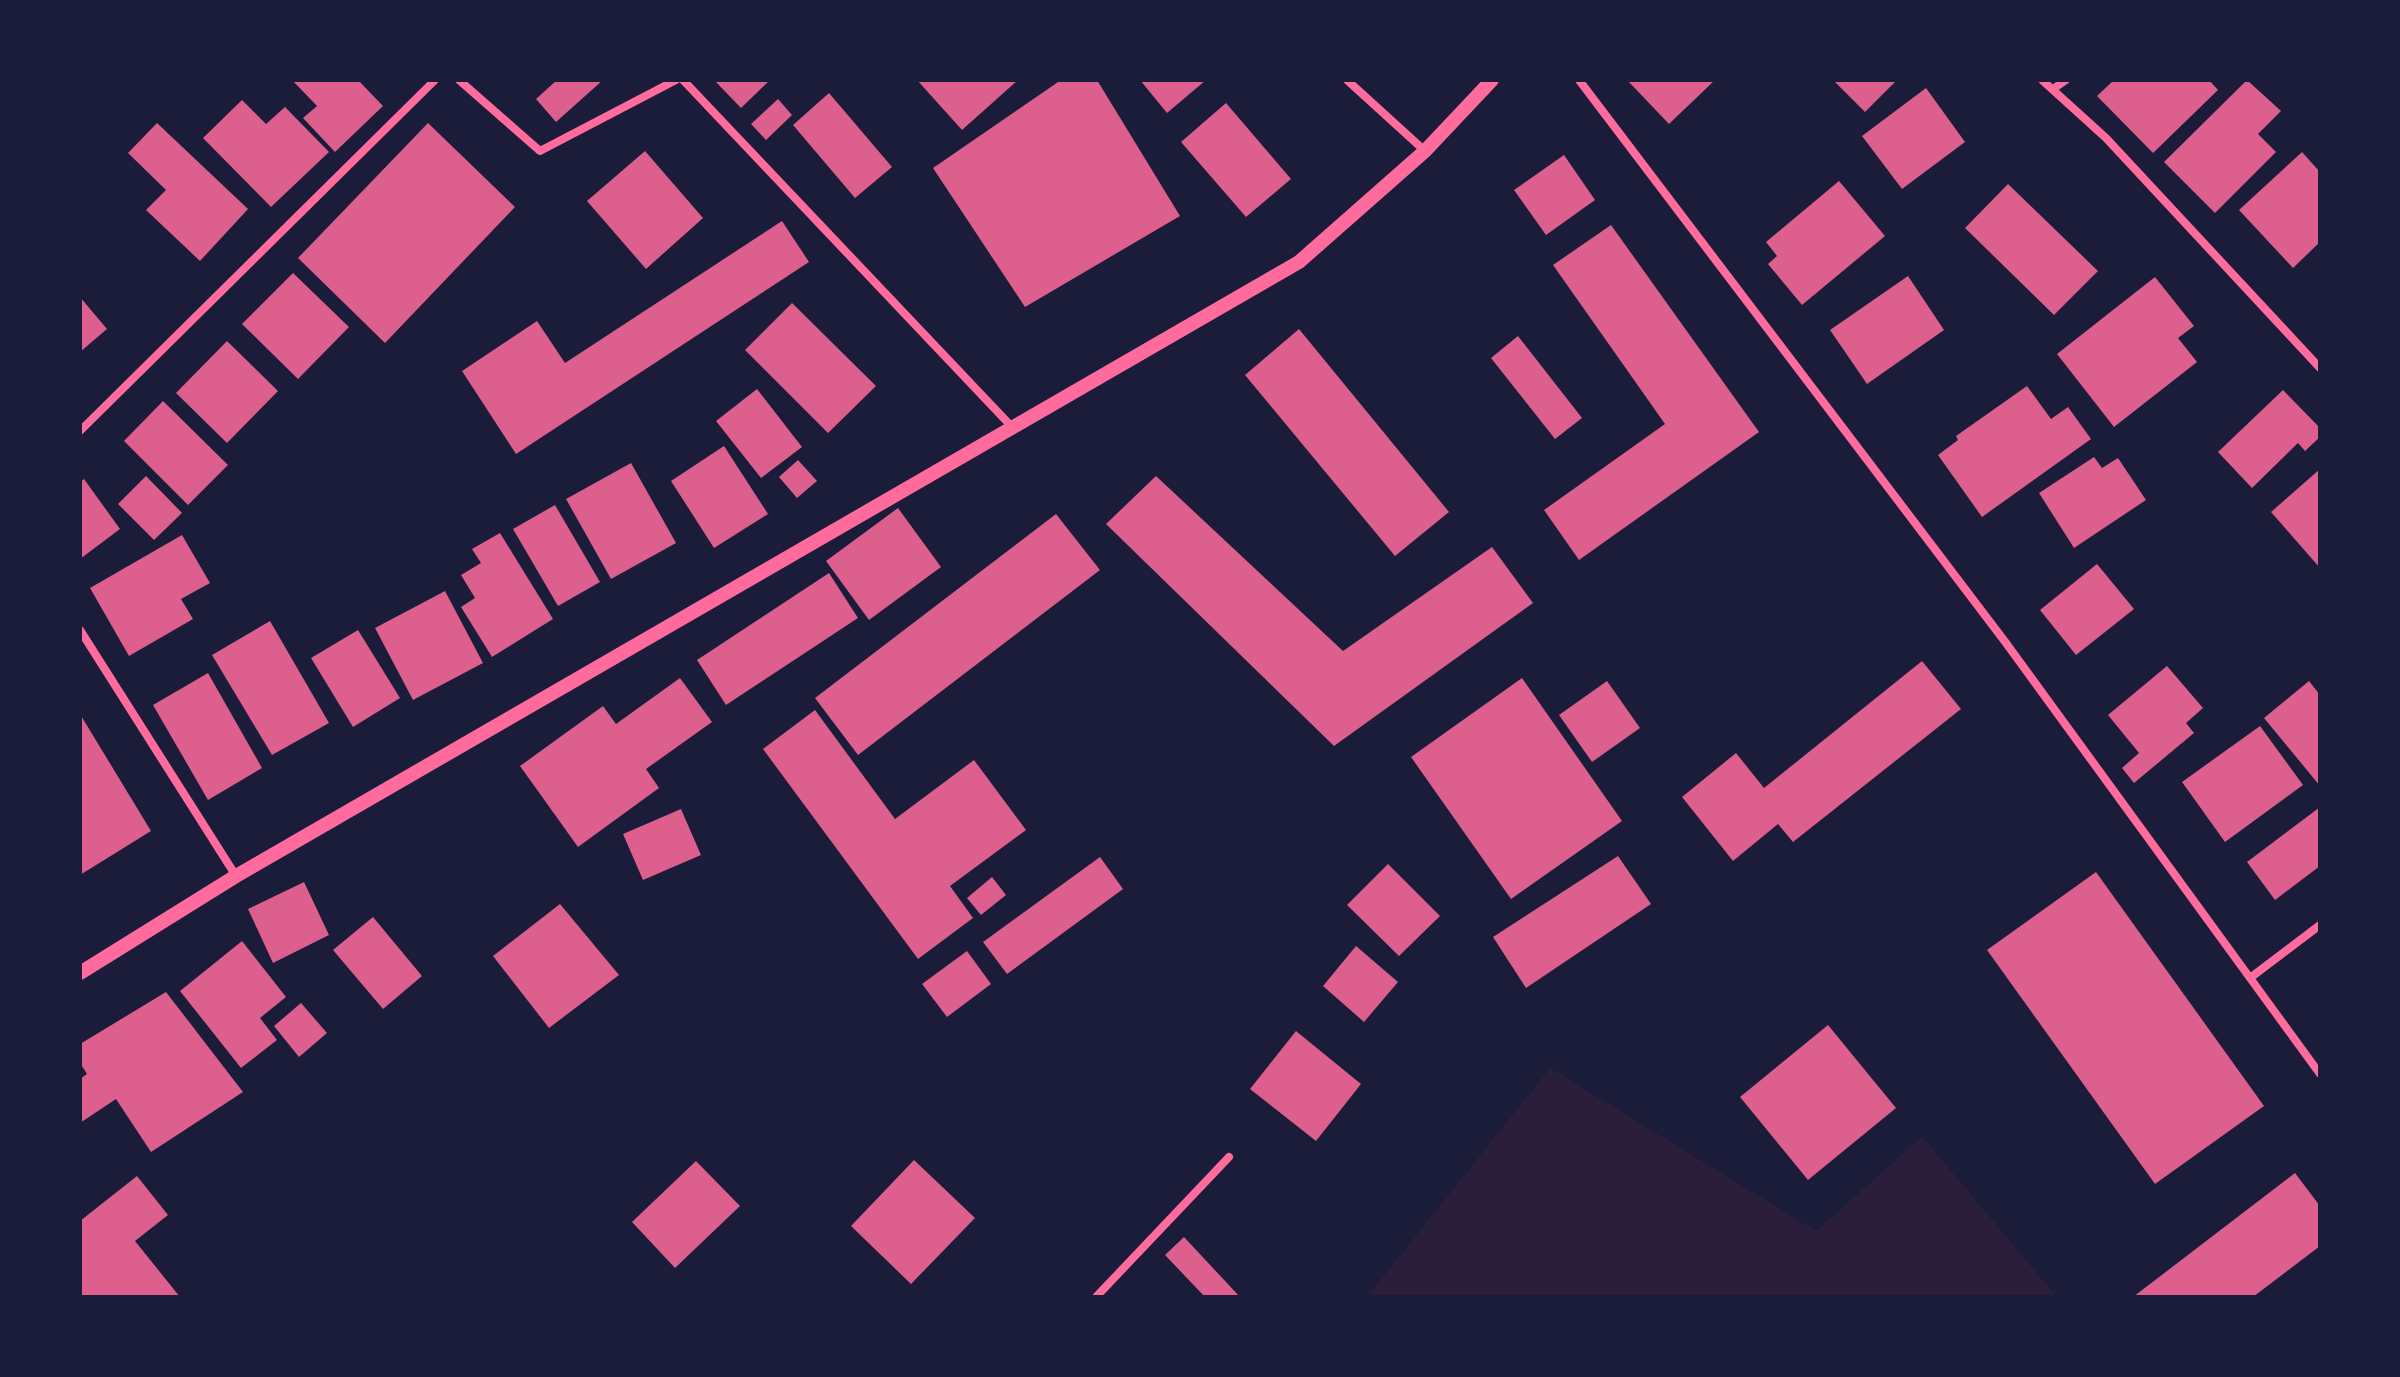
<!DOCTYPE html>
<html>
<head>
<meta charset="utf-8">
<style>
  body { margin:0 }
  #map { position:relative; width:2400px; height:1377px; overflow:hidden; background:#1b1b3a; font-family:"Alegreya Sans",sans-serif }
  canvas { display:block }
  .frame { position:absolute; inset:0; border:82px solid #1b1b3a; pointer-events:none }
</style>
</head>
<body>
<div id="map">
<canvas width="2400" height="1377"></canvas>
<div class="frame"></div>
</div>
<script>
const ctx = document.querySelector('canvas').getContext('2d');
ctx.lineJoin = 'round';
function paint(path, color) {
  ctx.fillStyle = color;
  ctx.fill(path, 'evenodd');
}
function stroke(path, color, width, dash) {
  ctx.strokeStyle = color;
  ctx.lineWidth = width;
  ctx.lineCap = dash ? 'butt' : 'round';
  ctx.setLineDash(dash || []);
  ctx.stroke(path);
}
paint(new Path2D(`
  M1550 1068 1816 1231 1922 1136 2057 1297H1367Z`), '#2a1e3b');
paint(new Path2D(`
  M292 80H358L383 106 335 152 303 118 317 106Z
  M557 80H603L556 122 536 99Z
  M714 80H770L741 108Z
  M917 80H1018L962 130Z
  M1061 80H1097L1180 216 1025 307 933 168Z
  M1140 80H1206L1167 113Z
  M1627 80H1715L1669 124Z
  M1833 80H1897L1865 112Z
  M2114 80H2209L2218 90 2153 153 2097 96Z
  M2247 80 2281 111 2258 134 2276 152 2215 213 2164 162Z
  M1926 88 1965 142 1902 189 1862 136Z
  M829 93 892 167 855 198 793 125Z
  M778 99 792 115 766 140 751 124Z
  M242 100 266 124 285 107 329 152 271 207 203 138Z
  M1226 103 1291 179 1246 217 1181 142Z
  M157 123 248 209 200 261 146 210 166 190 128 153Z
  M428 123 515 207 385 343 298 258Z
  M645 151 703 218 646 269 587 201Z
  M2302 152 2320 172V242L2293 268 2239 210Z
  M1564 155 1595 200 1546 235 1514 190Z
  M1839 181 1885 236 1802 305 1768 264 1777 256 1766 242Z
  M2008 184 2098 271 2054 315 1965 228Z
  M782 221 809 262 516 454 462 371 537 321 565 363Z
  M1611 225 1759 432 1579 560 1544 510 1665 424 1553 265Z
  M293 273 349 327 298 379 242 324Z
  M1908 276 1944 330 1867 384 1830 330Z
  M2155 277 2194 326 2178 338 2197 362 2114 427 2057 354Z
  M80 297 107 329 80 352Z
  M792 303 876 386 828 433 745 350Z
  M1299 329 1449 512 1395 556 1245 375Z
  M1518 336 1582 418 1555 439 1491 358Z
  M227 341 278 391 227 443 176 393Z
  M2027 386 2051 419 2068 407 2091 439 1982 517 1938 455 1958 440 1956 436Z
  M757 389 802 447 761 478 716 421Z
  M2283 390 2320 428V437L2305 451 2298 443 2252 488 2218 452Z
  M163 401 228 465 188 505 124 441Z
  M724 446 768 514 714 548 671 481Z
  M2094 457 2102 468 2118 458 2146 500 2074 548 2039 493Z
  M798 460 817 481 797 498 779 477Z
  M631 463 676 543 611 579 566 499Z
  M2320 469V568L2271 512Z
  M146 476 182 513 154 540 118 504Z
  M1156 476 1343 651 1492 547 1533 603 1334 746 1106 524Z
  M84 479 120 529 80 559V482Z
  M555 505 600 582 558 606 513 529Z
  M898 508 941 567 869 620 826 561Z
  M1056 514 1100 570 858 755 815 698Z
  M500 533 553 619 492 657 461 607 475 598 461 575 481 563 472 549Z
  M182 535 210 583 181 599 193 619 129 656 90 588Z
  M2097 564 2134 609 2076 655 2040 610Z
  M829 573 858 618 726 705 697 660Z
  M445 591 483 663 413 700 375 628Z
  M270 621 329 723 272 755 212 655Z
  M358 630 400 698 353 727 311 658Z
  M1922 661 1961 709 1793 842 1778 824 1733 861 1682 797 1736 753 1764 788Z
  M2167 666 2203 708 2186 723 2194 733 2134 783 2122 768 2139 753 2108 715Z
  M208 673 262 768 208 800 153 705Z
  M680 678 712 722 646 769 659 788 578 847 520 766 603 706 616 724Z
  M1522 678 1622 821 1511 899 1411 757Z
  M1607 681 1640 728 1592 762 1559 715Z
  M2309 681 2320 695V786L2264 718Z
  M815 710 895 819 974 760 1026 830 950 886 973 918 918 959 763 749Z
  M80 714 151 831 80 875Z
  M2260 726 2303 785 2225 842 2182 782Z
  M2320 807V866L2275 900 2247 862Z
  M681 809 701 855 643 880 623 834Z
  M1618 856 1651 904 1526 988 1493 937Z
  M1100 857 1123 889 1007 974 983 942Z
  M1388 864 1440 916 1399 956 1347 905Z
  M2096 872 2264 1106 2155 1184 1987 950Z
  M992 877 1006 895 981 915 967 898Z
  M304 882 329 935 273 963 248 909Z
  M560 904 619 975 549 1028 493 956Z
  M373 917 422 976 383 1009 333 950Z
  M242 941 286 997 260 1018 277 1040 241 1068 180 991Z
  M1356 946 1398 982 1364 1022 1323 986Z
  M967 951 991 984 947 1017 922 984Z
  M166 992 243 1092 151 1152 116 1099 80 1123V1079L87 1074 80 1063V1044Z
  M301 1003 327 1033 299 1057 274 1026Z
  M1828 1025 1896 1108 1808 1180 1740 1097Z
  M1296 1031 1361 1084 1316 1141 1250 1089Z
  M914 1160 975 1218 911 1284 851 1226Z
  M696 1161 740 1206 675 1268 632 1222Z
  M2295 1173 2320 1206V1246L2253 1297H2133Z
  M137 1176 168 1215 135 1241 180 1297H80V1221Z
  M1184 1237 1240 1297H1205L1165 1255Z`), '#dd5f8e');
stroke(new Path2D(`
  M459 80 540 151 676 80
  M683 80 1013 428
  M1347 80 1425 151
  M1579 80 2006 643 2320 1074
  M2042 80 2106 138 2320 368
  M2053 89 2066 80
  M80 431 435 80
  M80 630 236 876
  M2250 978 2320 925
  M1096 1297 1229 1157`), '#ff6b9d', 8);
stroke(new Path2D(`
  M80 973 236 876 1299 262 1425 151 1492 80`), '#ff6b9d', 14);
</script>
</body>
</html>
